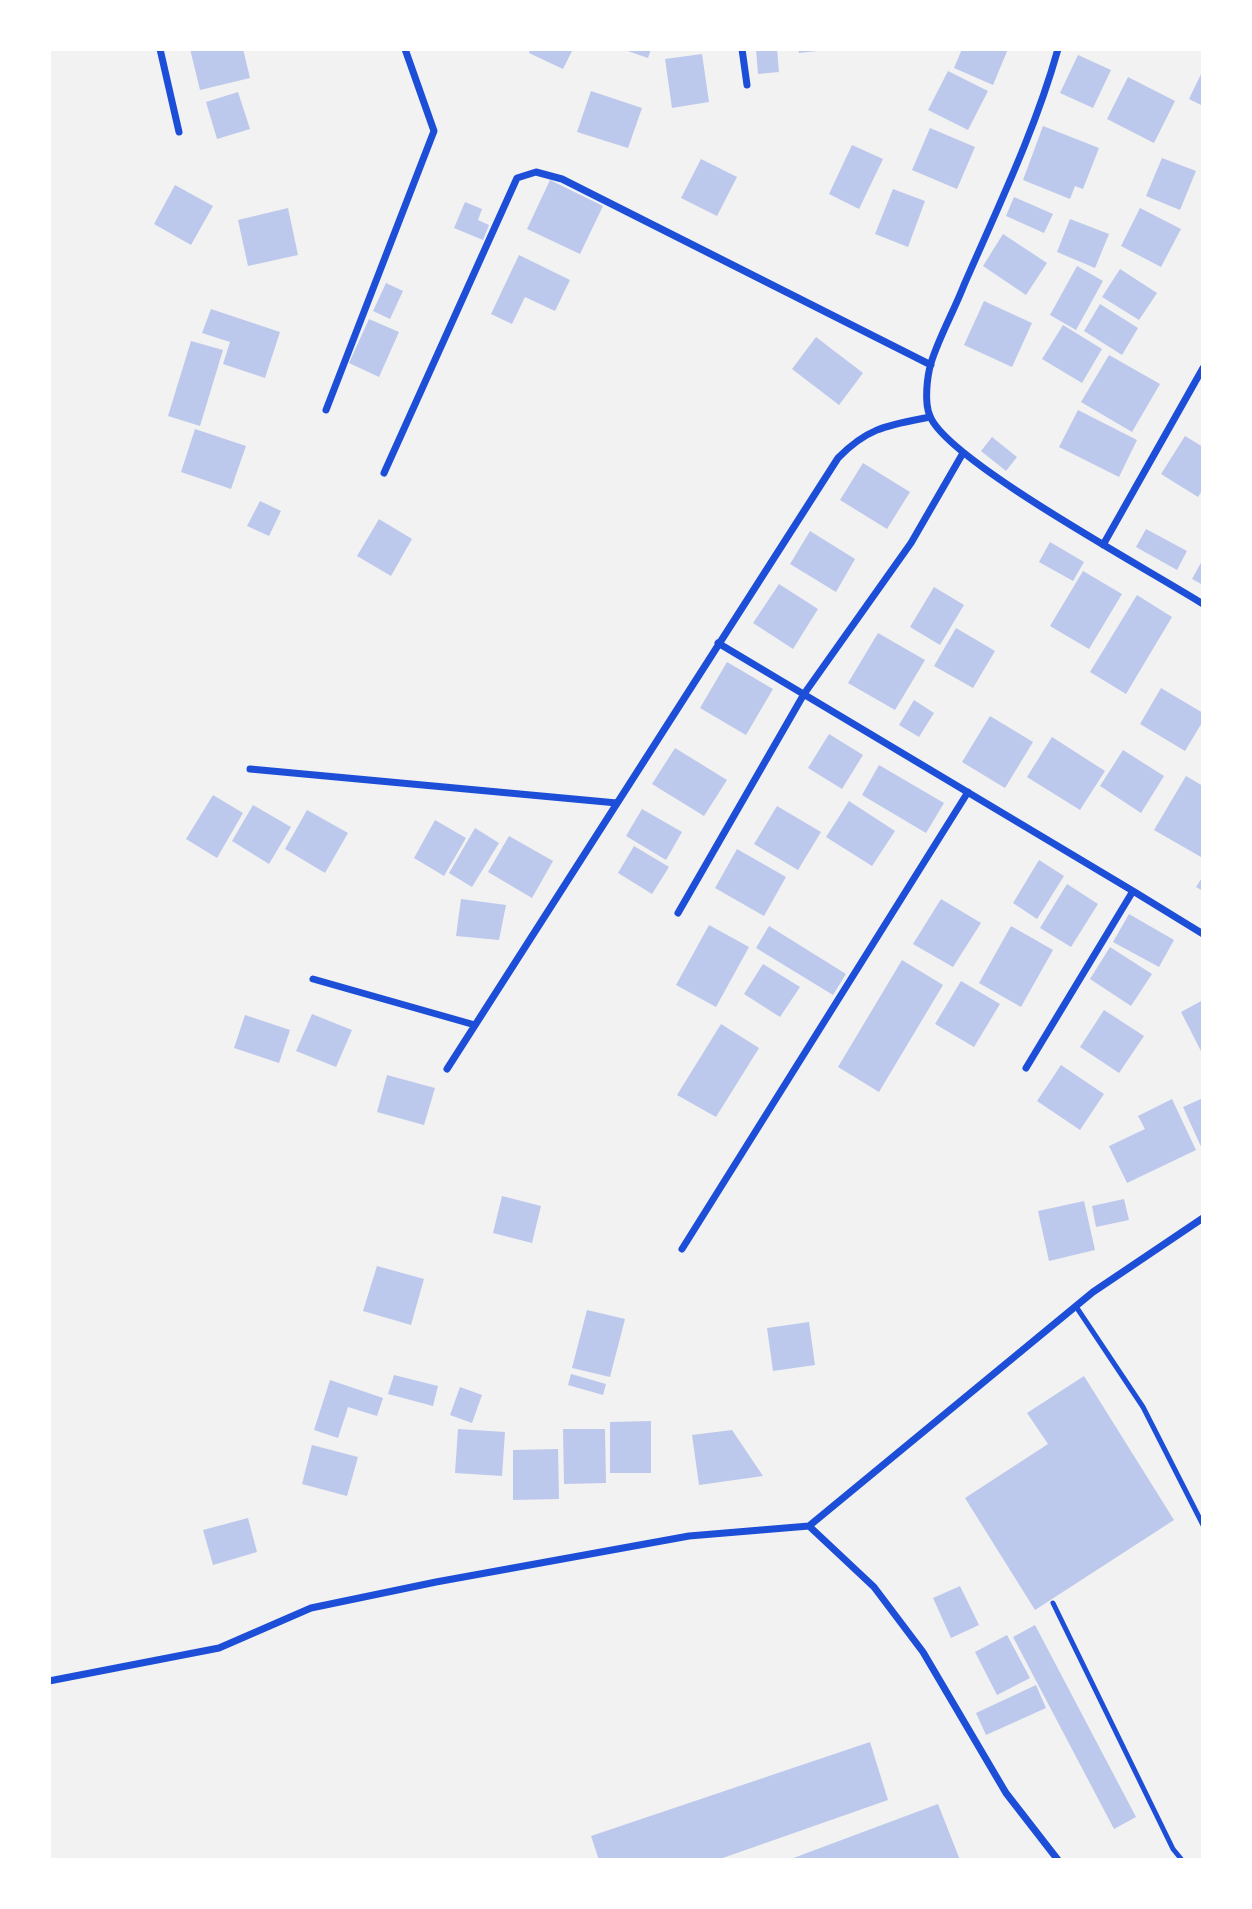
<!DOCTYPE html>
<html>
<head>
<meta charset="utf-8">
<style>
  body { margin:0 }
  #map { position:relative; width:1252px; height:1909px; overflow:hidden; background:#f2f2f2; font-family:Signika,sans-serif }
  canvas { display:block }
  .frame { position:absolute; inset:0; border:51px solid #fff; pointer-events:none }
</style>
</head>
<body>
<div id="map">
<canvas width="1252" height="1909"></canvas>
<div class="frame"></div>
</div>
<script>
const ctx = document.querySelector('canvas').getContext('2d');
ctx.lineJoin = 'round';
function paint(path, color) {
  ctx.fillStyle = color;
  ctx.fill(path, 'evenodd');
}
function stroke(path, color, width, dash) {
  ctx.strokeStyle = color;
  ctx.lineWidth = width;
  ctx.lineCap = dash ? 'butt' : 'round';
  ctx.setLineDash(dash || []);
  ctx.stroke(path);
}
paint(new Path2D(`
  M190 49H243L250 78 200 90Z
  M530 49H573L563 69 529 53Z
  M622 49H651L648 58Z
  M756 49H777L779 72 758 74Z
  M798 49H818V51L799 53Z
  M962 49H1008L993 85 954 68Z
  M702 54 709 102 672 108 665 59Z
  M1078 55 1111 70 1093 108 1060 93Z
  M1203 70V106L1189 99Z
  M948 71 988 91 968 130 928 110Z
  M1128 77 1175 101 1154 143 1107 119Z
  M591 91 642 108 628 148 577 132Z
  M238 92 250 129 217 139 206 102Z
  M1043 126 1099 148 1083 189 1075 186 1070 199 1023 180Z
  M930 128 975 147 957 189 912 170Z
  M852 145 883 159 859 209 829 194Z
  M1162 158 1196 171 1180 210 1146 196Z
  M701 159 737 177 717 216 681 198Z
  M550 180 603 206 580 254 527 229Z
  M175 185 213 206 191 245 154 224Z
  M893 189 925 201 908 247 875 234Z
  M1014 197 1053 214 1044 233 1006 216Z
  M465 202 482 209 478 220 489 225 483 240 454 228Z
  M288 208 298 255 248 266 238 220Z
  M1140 208 1181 229 1161 267 1121 246Z
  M1070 219 1109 234 1095 268 1057 252Z
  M1003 234 1047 263 1026 295 983 266Z
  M519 255 570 280 555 311 525 297 512 324 491 314Z
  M1077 266 1103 281 1076 330 1050 315Z
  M1120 269 1157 293 1139 320 1102 297Z
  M386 283 403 291 390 319 373 311Z
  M984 301 1032 323 1012 367 964 345Z
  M1100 304 1138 328 1122 355 1084 331Z
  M211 309 280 332 265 378 223 364 230 342 202 333Z
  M369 319 399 332 379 377 349 363Z
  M1063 325 1102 349 1082 383 1042 359Z
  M816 337 863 373 839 405 792 369Z
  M191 341 223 350 200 426 168 416Z
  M1109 355 1160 384 1132 432 1081 402Z
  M1078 410 1137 440 1119 477 1059 447Z
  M195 429 246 446 231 489 181 472Z
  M1185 436 1203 447V489L1198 497 1161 474Z
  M992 437 1017 457 1006 471 981 451Z
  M863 463 910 492 887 529 840 500Z
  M260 501 281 511 269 536 247 526Z
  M379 519 412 539 391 576 357 556Z
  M1146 529 1187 551 1177 570 1136 547Z
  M810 531 855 559 836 592 790 564Z
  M1050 542 1084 562 1073 581 1039 562Z
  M1203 559V585L1192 579Z
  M1083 571 1122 594 1089 649 1050 626Z
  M779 584 818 609 793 649 753 623Z
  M934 587 964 605 940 645 910 627Z
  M1137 595 1172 617 1126 694 1090 672Z
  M956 628 995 651 973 688 934 666Z
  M878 633 925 660 895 710 848 683Z
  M727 662 773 689 746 735 700 708Z
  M1161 688 1203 713V721L1185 751 1140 724Z
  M914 700 934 713 919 737 899 725Z
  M990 716 1033 742 1005 788 962 762Z
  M829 734 863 755 842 789 808 768Z
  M1052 737 1105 771 1080 810 1027 777Z
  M675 748 727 780 704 816 652 784Z
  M1123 750 1164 776 1141 813 1100 786Z
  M879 765 944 803 926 833 862 795Z
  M1186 776 1203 786 1201 857 1154 830Z
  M213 795 243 813 217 858 186 839Z
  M849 801 895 831 872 866 826 837Z
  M253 805 291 827 269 864 232 841Z
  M777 806 821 832 798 870 754 844Z
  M642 809 682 832 666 860 626 836Z
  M307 810 348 833 325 873 285 849Z
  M435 820 466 838 444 876 414 858Z
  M475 828 499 843 472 887 449 873Z
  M509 836 553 861 532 898 488 872Z
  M634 846 669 867 652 894 618 873Z
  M737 849 786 877 764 916 715 888Z
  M1039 860 1064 876 1037 919 1013 903Z
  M1203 876V891L1196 887Z
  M1067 884 1098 904 1071 947 1040 928Z
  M461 899 506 905 499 940 456 936Z
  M941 899 981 923 953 967 913 944Z
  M1129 914 1174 940 1159 967 1113 942Z
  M709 925 749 947 716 1007 676 985Z
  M769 926 846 974 833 995 756 948Z
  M1011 926 1053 950 1021 1007 979 983Z
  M1110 947 1152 974 1131 1006 1090 979Z
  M902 960 943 985 879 1092 838 1067Z
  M763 964 800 987 780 1017 744 994Z
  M961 981 1000 1004 974 1047 935 1024Z
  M1203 1000V1055L1181 1012Z
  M1104 1010 1144 1036 1119 1073 1080 1047Z
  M312 1014 352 1030 336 1067 296 1051Z
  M245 1015 290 1030 279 1063 234 1048Z
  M721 1024 759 1048 716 1117 677 1095Z
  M1061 1065 1104 1094 1080 1130 1037 1101Z
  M387 1075 435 1088 424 1125 377 1112Z
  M1203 1098V1151L1183 1107Z
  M1172 1099 1196 1150 1127 1183 1109 1146 1145 1129 1138 1116Z
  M502 1196 541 1206 532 1243 493 1233Z
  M1124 1199 1129 1220 1096 1227 1092 1206Z
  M1084 1201 1095 1250 1049 1261 1038 1211Z
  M377 1266 424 1279 411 1325 363 1311Z
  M587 1310 625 1319 610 1377 572 1368Z
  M809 1322 815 1365 773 1371 767 1328Z
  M571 1374 606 1384 603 1395 568 1385Z
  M394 1375 438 1386 433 1406 388 1394Z
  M1084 1376 1174 1520 1035 1610 965 1498 1048 1444 1027 1413Z
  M330 1380 383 1398 377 1416 348 1407 338 1438 314 1430Z
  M460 1387 482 1395 472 1423 450 1415Z
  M651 1421V1473H610V1422Z
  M458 1429 505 1432 502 1476 455 1473Z
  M563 1429H605L606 1483 564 1484Z
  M732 1430 763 1476 699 1485 692 1435Z
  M312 1445 358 1457 347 1496 302 1484Z
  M558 1449 559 1499 513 1500V1450Z
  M248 1518 257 1552 213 1565 203 1530Z
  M960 1586 979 1625 951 1638 933 1598Z
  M1035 1625 1136 1817 1114 1829 1013 1637Z
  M1007 1635 1030 1678 997 1695 975 1652Z
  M1036 1685 1046 1708 986 1735 976 1713Z
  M870 1742 888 1800 717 1860H599L591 1836Z
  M938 1804 960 1860H788Z`), '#bdc9ec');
stroke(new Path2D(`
  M1077 1308 1143 1407 1203 1525
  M1053 1603 1173 1849 1182 1860`), '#1d4ed8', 5);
stroke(new Path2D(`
  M160 49 179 132
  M742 49 747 85
  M1058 49C1035 131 998 207 964 285 954 311 939 337 931 363 927 377 924 403 930 416 947 461 1153 572 1203 604
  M326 410 434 131 405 49
  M384 473 517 178 536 172 562 179 931 365
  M1103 545 1203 368
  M718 643 1133 891
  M250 769 617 803
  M678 913 804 694 911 543 963 453
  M313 979 475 1025
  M1026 1068 1133 891 1203 934
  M447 1069 838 458C868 427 889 425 930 417
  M682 1249 968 792
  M809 1526 874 1587 923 1652 1006 1793 1058 1860
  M49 1681 219 1648 311 1608 436 1582 689 1536 809 1526 1093 1292 1203 1218`), '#1d4ed8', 7);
</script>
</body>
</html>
